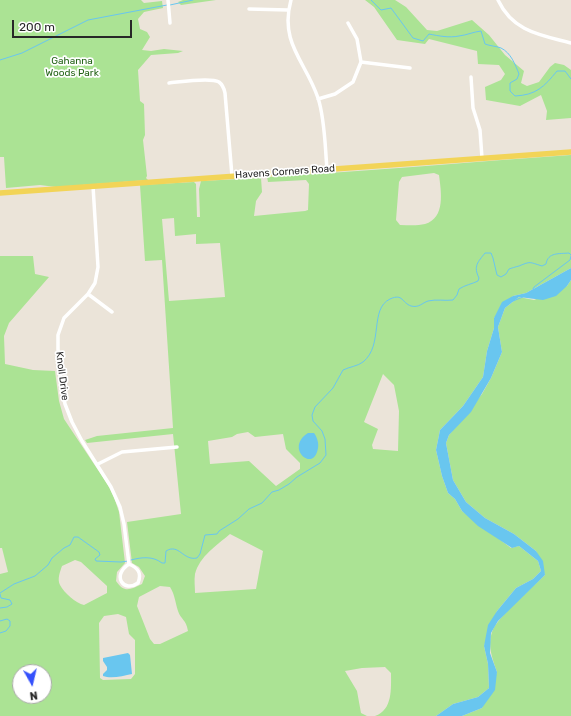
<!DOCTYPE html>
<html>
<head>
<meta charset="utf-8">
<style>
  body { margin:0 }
  #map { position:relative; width:571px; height:716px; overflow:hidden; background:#ebe4d9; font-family:Rubik,sans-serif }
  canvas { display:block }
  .north { position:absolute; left:12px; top:664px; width:40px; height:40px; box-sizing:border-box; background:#fff; border:1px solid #a9a9a9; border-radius:50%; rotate:172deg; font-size:11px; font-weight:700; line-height:16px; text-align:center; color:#282828 }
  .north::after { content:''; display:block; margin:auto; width:14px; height:18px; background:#3551fc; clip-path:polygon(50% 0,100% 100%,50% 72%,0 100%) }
  .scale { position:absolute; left:12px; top:20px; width:120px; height:18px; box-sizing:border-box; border:2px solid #282828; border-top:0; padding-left:5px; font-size:12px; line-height:14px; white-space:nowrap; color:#282828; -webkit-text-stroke:3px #fff; paint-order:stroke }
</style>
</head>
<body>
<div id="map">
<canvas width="571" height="716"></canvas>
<div class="north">N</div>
<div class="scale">200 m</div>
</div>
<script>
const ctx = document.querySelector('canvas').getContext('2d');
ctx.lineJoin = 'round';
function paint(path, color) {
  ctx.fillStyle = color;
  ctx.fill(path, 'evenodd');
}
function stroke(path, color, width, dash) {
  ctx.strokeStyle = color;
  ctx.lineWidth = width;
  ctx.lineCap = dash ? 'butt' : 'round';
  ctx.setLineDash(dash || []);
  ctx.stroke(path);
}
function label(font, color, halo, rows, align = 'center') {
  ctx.font = font + ' Rubik,sans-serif';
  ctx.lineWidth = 3.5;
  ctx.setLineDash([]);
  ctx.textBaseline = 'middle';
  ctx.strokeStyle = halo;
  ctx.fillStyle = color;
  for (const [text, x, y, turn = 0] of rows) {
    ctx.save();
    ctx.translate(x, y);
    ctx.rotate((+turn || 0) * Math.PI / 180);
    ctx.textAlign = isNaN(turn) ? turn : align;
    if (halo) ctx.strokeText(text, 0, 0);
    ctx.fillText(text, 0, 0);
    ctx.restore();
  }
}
paint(new Path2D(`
  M0 0H141L144 3 162 1 163 8 144 12 138 19 140 29 147 32 150 37 142 50 151 51 164 49 183 51 178 53 151 55 138 70 140 101 144 104 145 135 143 140 147 176 146 178 148 180 56 187 40 185 6 188 4 157H0Z
  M183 0H216L181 5 178 2Z
  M365 0H395L406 7 427 30 437 31 472 20 489 35 505 55 524 71 521 83 527 86 539 82 550 67 555 63 564 65 571 70V118L546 120 547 111 541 95 520 106 486 100 485 87 501 80 505 74 499 65 478 64 477 51 429 39 425 44 397 40 374 7Z
  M571 155V268L526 293 513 296 494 318V328L487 351 483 377 463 406 440 430 436 450 442 476 448 493 455 499 462 511 511 548 519 546 538 561 541 571 533 579 516 588 497 611 484 646 488 664 489 688 478 697 453 704 436 716H375C393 710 391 688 391 673L385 667 362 668 345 671 357 691 361 713 367 716H0V574L8 572 2 548H0V256H33L35 274 49 277 9 323 4 336 5 364 33 370 55 371 59 401 64 419 108 485 114 497 119 512 125 563 117 572 116 581C124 593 130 590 142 584L145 576 139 567 132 563 127 522 181 514 173 434 87 443 85 440 97 436 173 428 162 260 145 261 140 185 194 182 196 184 197 217H200L199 189 201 181 261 178 262 192 256 201 254 216 305 211 308 210 309 184 306 180 268 182 267 177C369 171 470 162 571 155ZM434 173 439 175C441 191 446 218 425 224 417 226 408 225 400 225L396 220 399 182 402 177ZM174 218 175 236 196 234V244L220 243 225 297 169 301 162 219ZM383 374 394 385 399 411 398 451 373 449 372 445 378 429 364 422ZM248 432 255 437 283 434 286 449 300 463V469L276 486 249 461 210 464 208 441 232 437 237 434ZM230 534 263 551 256 589 195 593C195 587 194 580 195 574 200 556 216 546 230 534ZM75 560 81 562 107 586V593L84 605C76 603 64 593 60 585 57 579 60 572 62 566ZM160 586 170 587C175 595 175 602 178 611 181 620 186 619 188 631L160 644H154L150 639 137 606 139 597ZM118 614 126 617 129 634 135 640V674L131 679 103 680 100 678 99 623 104 616ZM20 672H44V696H20Z
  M571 280V716H462L482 708 497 672C493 660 487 646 492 632 497 617 532 588 545 575L536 551 514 534 485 518 466 502 453 480 446 443 449 435 482 394 491 378 502 352 498 327 505 308 519 297 534 300 567 286Z`), '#abe394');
paint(new Path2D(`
  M571 268V280L567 286 556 296 543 300 519 297 505 308 498 327 502 352 491 378 471 412 449 435 446 443 453 480 466 502 485 518 514 534 536 551 543 561 545 575 498 621 491 633 490 653 497 672 495 690 482 708 462 716H436L453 704 478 697 489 688 488 664 484 646 488 625 497 611 516 588 533 579 541 571 538 561 519 546 512 548 478 526 462 511 455 499 448 493 442 476 436 450 440 430 463 406 483 377 487 351 494 328V318L502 302 513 296 526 293Z
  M308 433H314C317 437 319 443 318 448 314 474 284 448 308 433Z
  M128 653 130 655 132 674C123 676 111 679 103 676V674L107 670V667L103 661V658Z`), '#69c6ef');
stroke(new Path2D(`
  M371 0 381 10 391 8 413 38 423 41 429 34C439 36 449 38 459 36 467 35 473 32 481 31L485 44C490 46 496 46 501 48 511 53 515 64 519 74L517 79 510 83V91L515 96C536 95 544 87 557 71H565L571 79
  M170 5 193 0
  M0 60 22 53 88 20 167 5
  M533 289 534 287 570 260 571 256
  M513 301 523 297
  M131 560C142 557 153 556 162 563H165L166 551C179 543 183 561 197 558L200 554 205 535 217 534 219 531 238 519 249 509 262 503 272 492 279 490 289 484 297 477 320 463 326 455 325 439 322 431 313 421 312 415 315 407 333 388 343 370C349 367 358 366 363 362 384 345 369 309 390 299 403 293 402 303 411 306 419 308 422 303 428 301 436 299 445 301 453 300L457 295 459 289C465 285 472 284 478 281L479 278C473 266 478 262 485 253H491L493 258 497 275 501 277 506 274 509 269C512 268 515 267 519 266 531 261 529 262 542 266L546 264C548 252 559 254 569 253L571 255
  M0 593 14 584 35 576 48 565 52 558 64 548 70 545 74 537H78L99 552 100 555 95 559 96 561 121 562 128 561
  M0 594 1 598 10 600 12 604 7 607 0 608
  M0 621 7 619 10 621V626L6 631 0 633`), '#69c6ef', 1);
stroke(new Path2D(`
  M168 0 170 23
  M291 0C279 43 306 62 318 98 325 119 325 147 327 169
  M498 0C513 32 541 35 571 43
  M249 9 288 10
  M361 62 410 68
  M471 77 473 108 480 130 482 158
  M169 83C180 82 210 77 219 82 223 85 224 88 225 93L232 176
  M318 99 335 94 353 82 361 62 357 39 348 23
  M93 186 98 267 95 283 88 294 64 318 58 335V349L61 386 65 404 72 422 82 441 111 487 120 507 124 524 129 564
  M88 294 112 312
  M98 464 122 452 177 447
  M129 564C138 568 142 573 138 583 124 593 111 576 129 564Z`), '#fff', 3.5);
stroke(new Path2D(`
  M0 193 571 152`), '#f2d457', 5.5);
label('10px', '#256418', '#fff', [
  ["Gahanna",72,61],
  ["Woods Park",72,73]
]);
label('10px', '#282828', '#fff', [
  ["Havens Corners Road",285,172,-4],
  ["Knoll Drive",62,376,83]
]);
</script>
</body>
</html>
